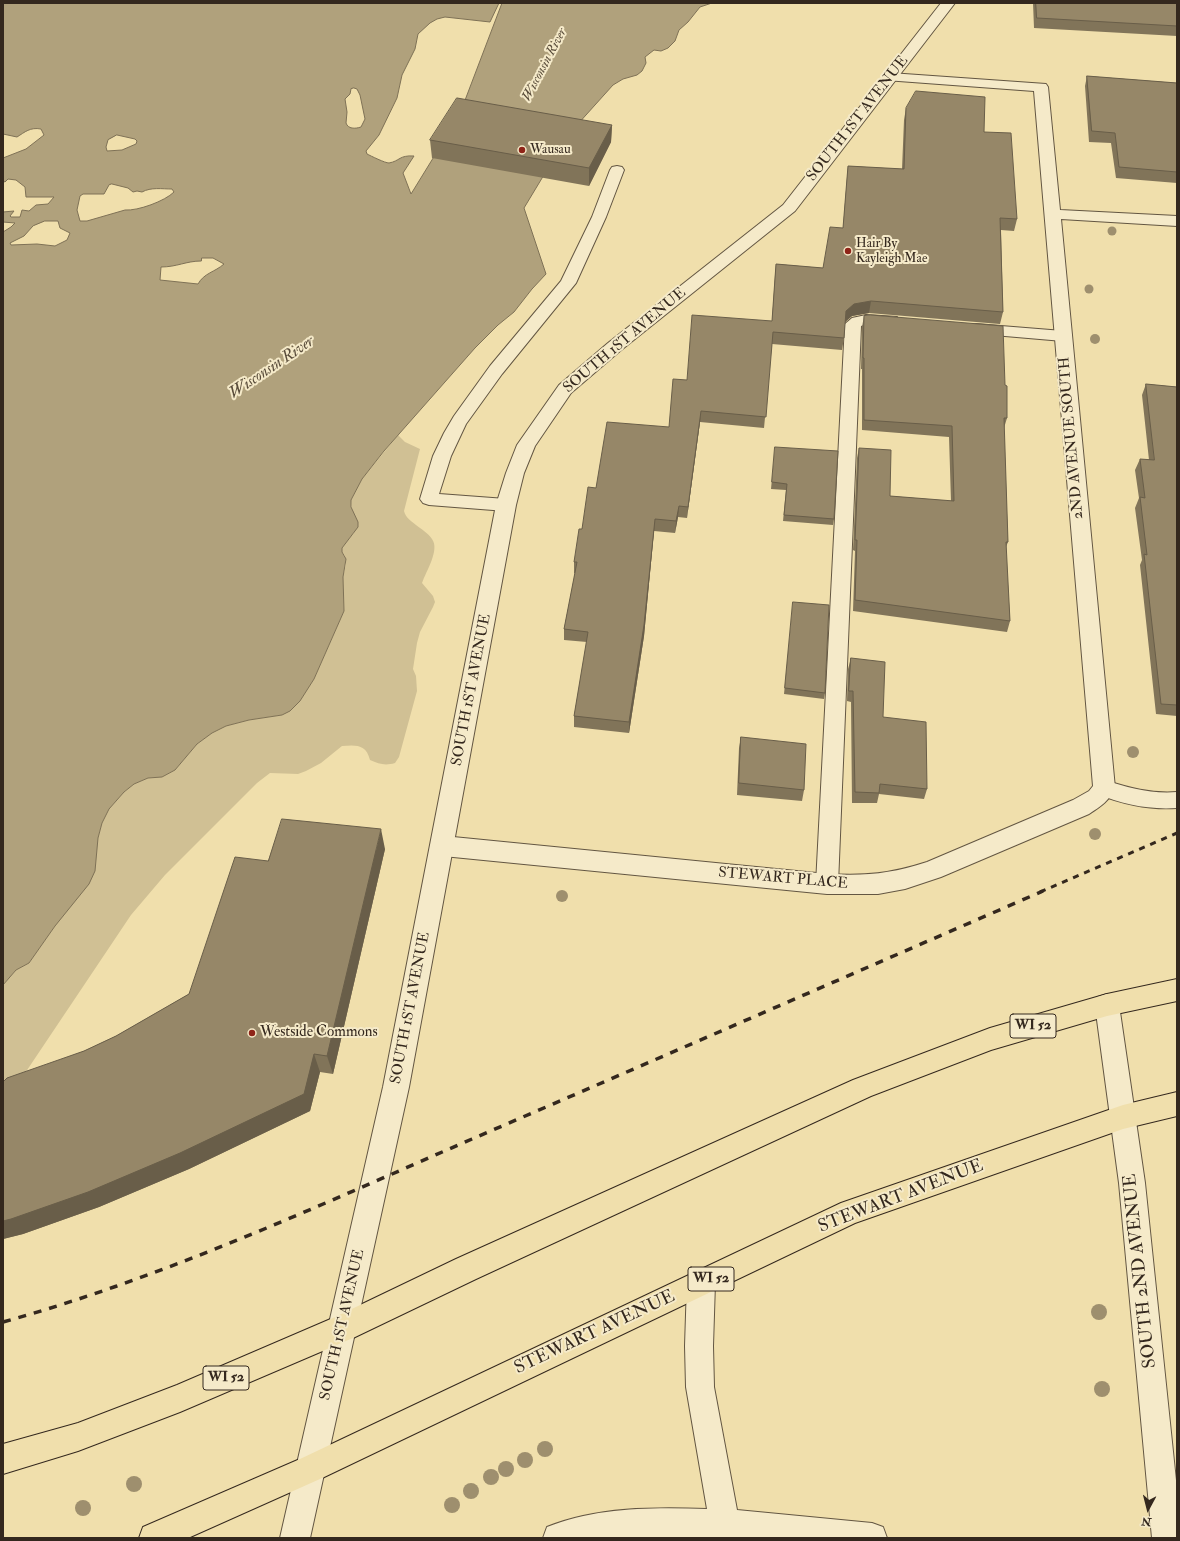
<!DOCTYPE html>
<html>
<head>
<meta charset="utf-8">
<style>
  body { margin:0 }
  #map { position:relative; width:1180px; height:1541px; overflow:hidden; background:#f0dfac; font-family:"IM FELL Double Pica",serif }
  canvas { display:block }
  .frame { position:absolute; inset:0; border:4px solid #34281e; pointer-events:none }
  .north { position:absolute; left:1128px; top:1489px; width:40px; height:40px; -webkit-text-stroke:3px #f5eac9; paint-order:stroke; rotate:187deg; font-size:11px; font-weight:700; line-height:16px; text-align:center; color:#34281e }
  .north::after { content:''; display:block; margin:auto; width:14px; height:18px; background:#34281e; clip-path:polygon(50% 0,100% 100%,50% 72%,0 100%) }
</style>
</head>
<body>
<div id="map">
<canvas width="1180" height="1541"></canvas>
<div class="frame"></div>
<div class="north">N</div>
</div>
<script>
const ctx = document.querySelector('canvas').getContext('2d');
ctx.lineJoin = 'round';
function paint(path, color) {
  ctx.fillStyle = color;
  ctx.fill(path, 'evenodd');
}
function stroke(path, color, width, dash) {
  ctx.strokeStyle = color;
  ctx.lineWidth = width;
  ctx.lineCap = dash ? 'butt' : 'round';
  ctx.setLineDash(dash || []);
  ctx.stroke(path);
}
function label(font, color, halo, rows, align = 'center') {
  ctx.font = font + ' "IM FELL Double Pica",serif';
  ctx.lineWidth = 4;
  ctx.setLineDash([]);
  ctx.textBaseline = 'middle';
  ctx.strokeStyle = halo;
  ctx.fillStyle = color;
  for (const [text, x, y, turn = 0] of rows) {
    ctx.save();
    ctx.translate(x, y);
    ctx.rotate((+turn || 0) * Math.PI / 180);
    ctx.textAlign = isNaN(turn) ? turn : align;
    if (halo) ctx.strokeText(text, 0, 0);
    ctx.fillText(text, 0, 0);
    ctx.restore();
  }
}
paint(new Path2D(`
  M398 435 405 442 420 449 404 511C406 518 410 520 416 525 421 529 428 533 432 539 440 550 426 571 422 583L433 596 435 602 433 607 420 632 417 643 413 669 416 676 417 691 399 757 395 763C385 766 379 764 370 760 366 744 356 745 342 746L321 763 306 771 298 774 270 773 257 783 165 875 131 915 3 1106V985L16 970 29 963 55 926 98 838 102 823 109 809 124 792 134 784 148 778 162 777 175 770 197 744 212 733 226 726 249 720 282 715 300 701 314 679 344 611 343 577 346 564 345 556 342 552V548L345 543 354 533 351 500 362 479Z`), '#d0c094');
const water = new Path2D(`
  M3 3H499L490 22 445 17 437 19 430 23 418 34 415 49 402 75 397 98 379 135 366 151 367 154C371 156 385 163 389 163 400 161 399 155 414 156L403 173 411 194 459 116 502 3H712L700 7 688 22 679 30 675 41 668 48 661 51 654 50 645 57 646 63 642 71 637 75 623 79 613 85 568 135 524 208 546 274 532 289 514 312 498 325 475 348 384 451 362 479 351 500V507L358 522V527L342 548V552L346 559 343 577 344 611 314 679 300 701 290 711 282 715 249 720 226 726 212 733 197 744 175 770 162 777 148 778 134 784 124 792 109 809 102 823 98 838 95 871 89 884 55 926 29 963 16 970 3 985V232L11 227 15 223 3 222V212L14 211 10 216 11 217H20L22 210 29 211 36 205 48 204 54 197H26L25 187 16 180 8 179 5 182 3 181V158L26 149 44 135 41 129C30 127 25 132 17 137L3 134ZM354 88 357 89 360 95 365 119 361 127C355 129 348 129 346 123L347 112 345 99 350 94 351 89ZM117 135 135 139 137 141 136 144 122 150 107 151 106 147 108 140ZM112 184 128 188 133 192 137 191 142 192C151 187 162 189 172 189L174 192C165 201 138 211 125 210L87 221H80L77 210 80 196 83 194H104L109 185ZM45 221H58L60 228 70 233 67 240 55 246 37 244 11 245 10 243 24 236 33 226ZM202 258H213L224 264C215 272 204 273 198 284L160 280 161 267C177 267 186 261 201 261Z`);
paint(water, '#b0a17c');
stroke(water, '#7e7156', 1);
const service = new Path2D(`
  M617 166 622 167 624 170 606 217 576 283 502 374 466 424 451 456 439 494 506 499 512 501 515 505 512 509 506 511 429 505 423 503 420 499 433 456 444 433 454 416 490 366 561 281 592 217 610 170 612 167Z
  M866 315 897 317 899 321 897 325C885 328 872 322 861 326L838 884 834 890 827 893 820 890 816 884 845 324 852 318Z
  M976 324 1063 331 1069 332 1071 336 1069 340 1063 341 970 333 968 329 970 325Z
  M1104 780C1129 788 1151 794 1177 792V808C1148 810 1123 804 1097 794L1094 788 1097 782Z`);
const minor = new Path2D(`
  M890 73 1046 84 1048 87 1060 210 1177 216V226L1061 219 1115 788C1109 801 1101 806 1089 814L941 877 905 889 878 894H827L443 856 435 853 432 846 435 839 443 836 827 874C866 876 890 874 927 862L1073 800 1089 791 1093 786 1034 91 885 80 883 77 885 74Z
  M1107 994 1116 997 1119 1005 1145 1183 1177 1490V1538H1152L1119 1183 1095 1005 1098 997Z
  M701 1269 711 1273 715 1283 713 1346 714 1387 737 1510 872 1523 883 1527 887 1538H543L547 1527C596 1507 655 1507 707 1509L686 1387 685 1346 687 1283 691 1273Z`);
const tertiary = new Path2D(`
  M941 3H955L795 211 620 351 571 393 535 446 524 473 516 505 409 1087 310 1538H280L383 1087 496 505 506 473 517 445 559 385 608 343 783 205Z`);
const primary = new Path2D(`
  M1177 979V1001L1107 1016 991 1050 871 1096 476 1279 353 1338 180 1412 78 1451 3 1474V1444L78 1423 177 1385 333 1318 456 1259 853 1080 990 1028 1107 994Z
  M1177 1092V1116L1123 1129 855 1223 320 1479 188 1538H139L143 1527 300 1459 841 1203 1123 1105Z`);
stroke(service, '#635642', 2);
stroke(minor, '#635642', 2);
stroke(tertiary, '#635642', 2);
stroke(primary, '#34281e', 2);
paint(service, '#f5eac9');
paint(minor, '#f5eac9');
paint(tertiary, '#f5eac9');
paint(primary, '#f0dfac');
stroke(new Path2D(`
  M1040 892 1177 833`), '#34281e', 3, [6, 6]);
stroke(new Path2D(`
  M3 1322C165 1277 318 1206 472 1139 662 1057 852 974 1043 891`), '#34281e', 3.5, [8, 8]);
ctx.fillStyle = '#9e8f6e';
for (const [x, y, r] of [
  [1112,231,4.5],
  [1089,289,4.5],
  [1095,339,5],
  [1133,752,6],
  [1095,834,6],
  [562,896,6],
  [1099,1312,8],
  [1102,1389,8],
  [545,1449,8],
  [525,1460,8],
  [506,1469,8],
  [491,1477,8],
  [134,1484,8],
  [471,1491,8],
  [452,1505,8],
  [83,1508,8]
]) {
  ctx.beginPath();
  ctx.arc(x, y, r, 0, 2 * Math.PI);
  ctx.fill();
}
paint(new Path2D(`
  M1033 3H1177V36L1034 28Z
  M1087 76 1177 83V183L1116 178 1111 143 1089 142 1085 86Z
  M906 108 984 132 1017 219 1014 231 1001 230 1003 312 1000 324 869 313 852 316 845 322 844 338 842 350 772 344 764 428 700 422 687 518 678 517 675 533 654 531 644 636 629 733 574 727V716L587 642 564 640V629L575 573H574V562L582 529 596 488 669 427 687 380 772 321 775 275 776 264 823 268 843 228 847 177 848 166 902 169 904 120Z
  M612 125 611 142 589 186 432 158 430 140Z
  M864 316 1005 385 1007 418 1004 428 1008 542 1006 547 1010 621 1007 632 853 611 855 551 853 550 857 458 859 448 890 496 951 501 949 437 862 430V369H861L862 327Z
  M1146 384 1177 387V716L1156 714 1140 565 1142 560 1135 508 1139 498 1135 470 1140 459 1149 460 1142 395Z
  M775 447 834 519 833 525 783 521 786 490 771 489Z
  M793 602 825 693 824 699 784 694Z
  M851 658 883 717 927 789 924 799 879 794 877 803H852L851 702 847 701 848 669Z
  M741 737 804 790 802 801 737 795 739 748Z
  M385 849 333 1074 320 1072 310 1111 189 1169 99 1207 23 1234 3 1239V1082L84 1051 116 1036 189 994 268 861Z`), '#817459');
paint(new Path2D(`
  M612 125 611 142 589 186V168Z
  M871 301 869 313 852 316 844 323 846 311 854 304Z
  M701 411 700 422 687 518 688 507Z
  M679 506 678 517 675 533 676 521Z
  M655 519 654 531 644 636 629 733V722Z
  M381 829 385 849 333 1074 327 1056Z
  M314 1054 320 1072 310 1111 189 1169 99 1207 23 1234 3 1239V1221Z`), '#695e49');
const building = new Path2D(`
  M1036 3H1177V26L1037 18Z
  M1087 76 1177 83V172L1119 167 1115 133 1092 131Z
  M916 91 985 97 984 132 1011 133 1017 219 1000 218 1003 312 871 301 854 304 846 311 844 338 773 332 766 417 701 411 688 507 679 506 676 521 655 519 644 625 629 722 574 716 588 632 564 629 577 562H574L579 529H582L588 487 596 488 607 422 669 427 673 379 687 380 692 315 772 321 776 264 823 268 830 227 843 228 848 166 904 169 906 108Z
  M457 98 612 125 589 168 430 140Z
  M871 315 1003 326 1005 385 1007 386V418H1004L1008 542H1006L1010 621 855 600 857 540H855L859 448 891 450 890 496 954 501 952 426 864 420V358H863L864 316Z
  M1146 384 1177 387V705L1161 704 1144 554 1147 555 1140 497 1145 498 1140 459 1154 460Z
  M775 447 838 451 834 519 784 515 787 484 772 482Z
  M793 602 829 605 825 693 785 688Z
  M851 658 885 662 883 717 926 722 927 789 880 784 879 793 855 792 853 691H849Z
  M741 737 806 744 804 790 739 783Z
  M282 819 381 829 327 1056 314 1054 304 1094 180 1153 88 1192 11 1219 3 1221V1082L7 1078 84 1051 116 1036 189 994 235 857 268 861Z`);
paint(building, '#968768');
stroke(building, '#695e49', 1);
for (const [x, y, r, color] of [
  [522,150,4,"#8f2418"],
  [848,251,4,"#8f2418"],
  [252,1033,4,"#8f2418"]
]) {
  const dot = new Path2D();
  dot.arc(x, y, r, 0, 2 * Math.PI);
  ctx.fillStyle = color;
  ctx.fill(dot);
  stroke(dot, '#f5eac9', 1.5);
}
label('italic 13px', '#594c3a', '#f5eac9', [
  ["Wisconsin River",545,65,-62]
]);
label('13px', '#34281e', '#f5eac9', [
  ["Wausau",530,150],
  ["Hair By",856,244],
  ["Kayleigh Mae",856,259]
], 'left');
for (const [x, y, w] of [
  [1033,1026,46],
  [711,1279,46],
  [226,1378,46]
]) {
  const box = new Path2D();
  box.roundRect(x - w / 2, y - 12, w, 24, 3);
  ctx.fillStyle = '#f5eac9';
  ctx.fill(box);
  stroke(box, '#34281e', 1);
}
label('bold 14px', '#34281e', null, [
  ["WI 52",1033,1026],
  ["WI 52",711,1279],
  ["WI 52",226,1378]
]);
label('15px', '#34281e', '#f5eac9', [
  ["SOUTH 1ST AVENUE",858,119,-52],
  ["SOUTH 1ST AVENUE",625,341,-40],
  ["2ND AVENUE SOUTH",1072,438,-95],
  ["SOUTH 1ST AVENUE",472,690,-79],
  ["STEWART PLACE",783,879,5],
  ["SOUTH 1ST AVENUE",411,1008,-79],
  ["SOUTH 1ST AVENUE",343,1325,-77]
]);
label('15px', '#34281e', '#f5eac9', [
  ["Westside Commons",260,1033]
], 'left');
label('italic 16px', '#594c3a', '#f5eac9', [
  ["Wisconsin River",272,368,-34]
]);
label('18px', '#34281e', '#f5eac9', [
  ["STEWART AVENUE",901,1197,-21],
  ["SOUTH 2ND AVENUE",1141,1271,-96],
  ["STEWART AVENUE",595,1333,-25]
]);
</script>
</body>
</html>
